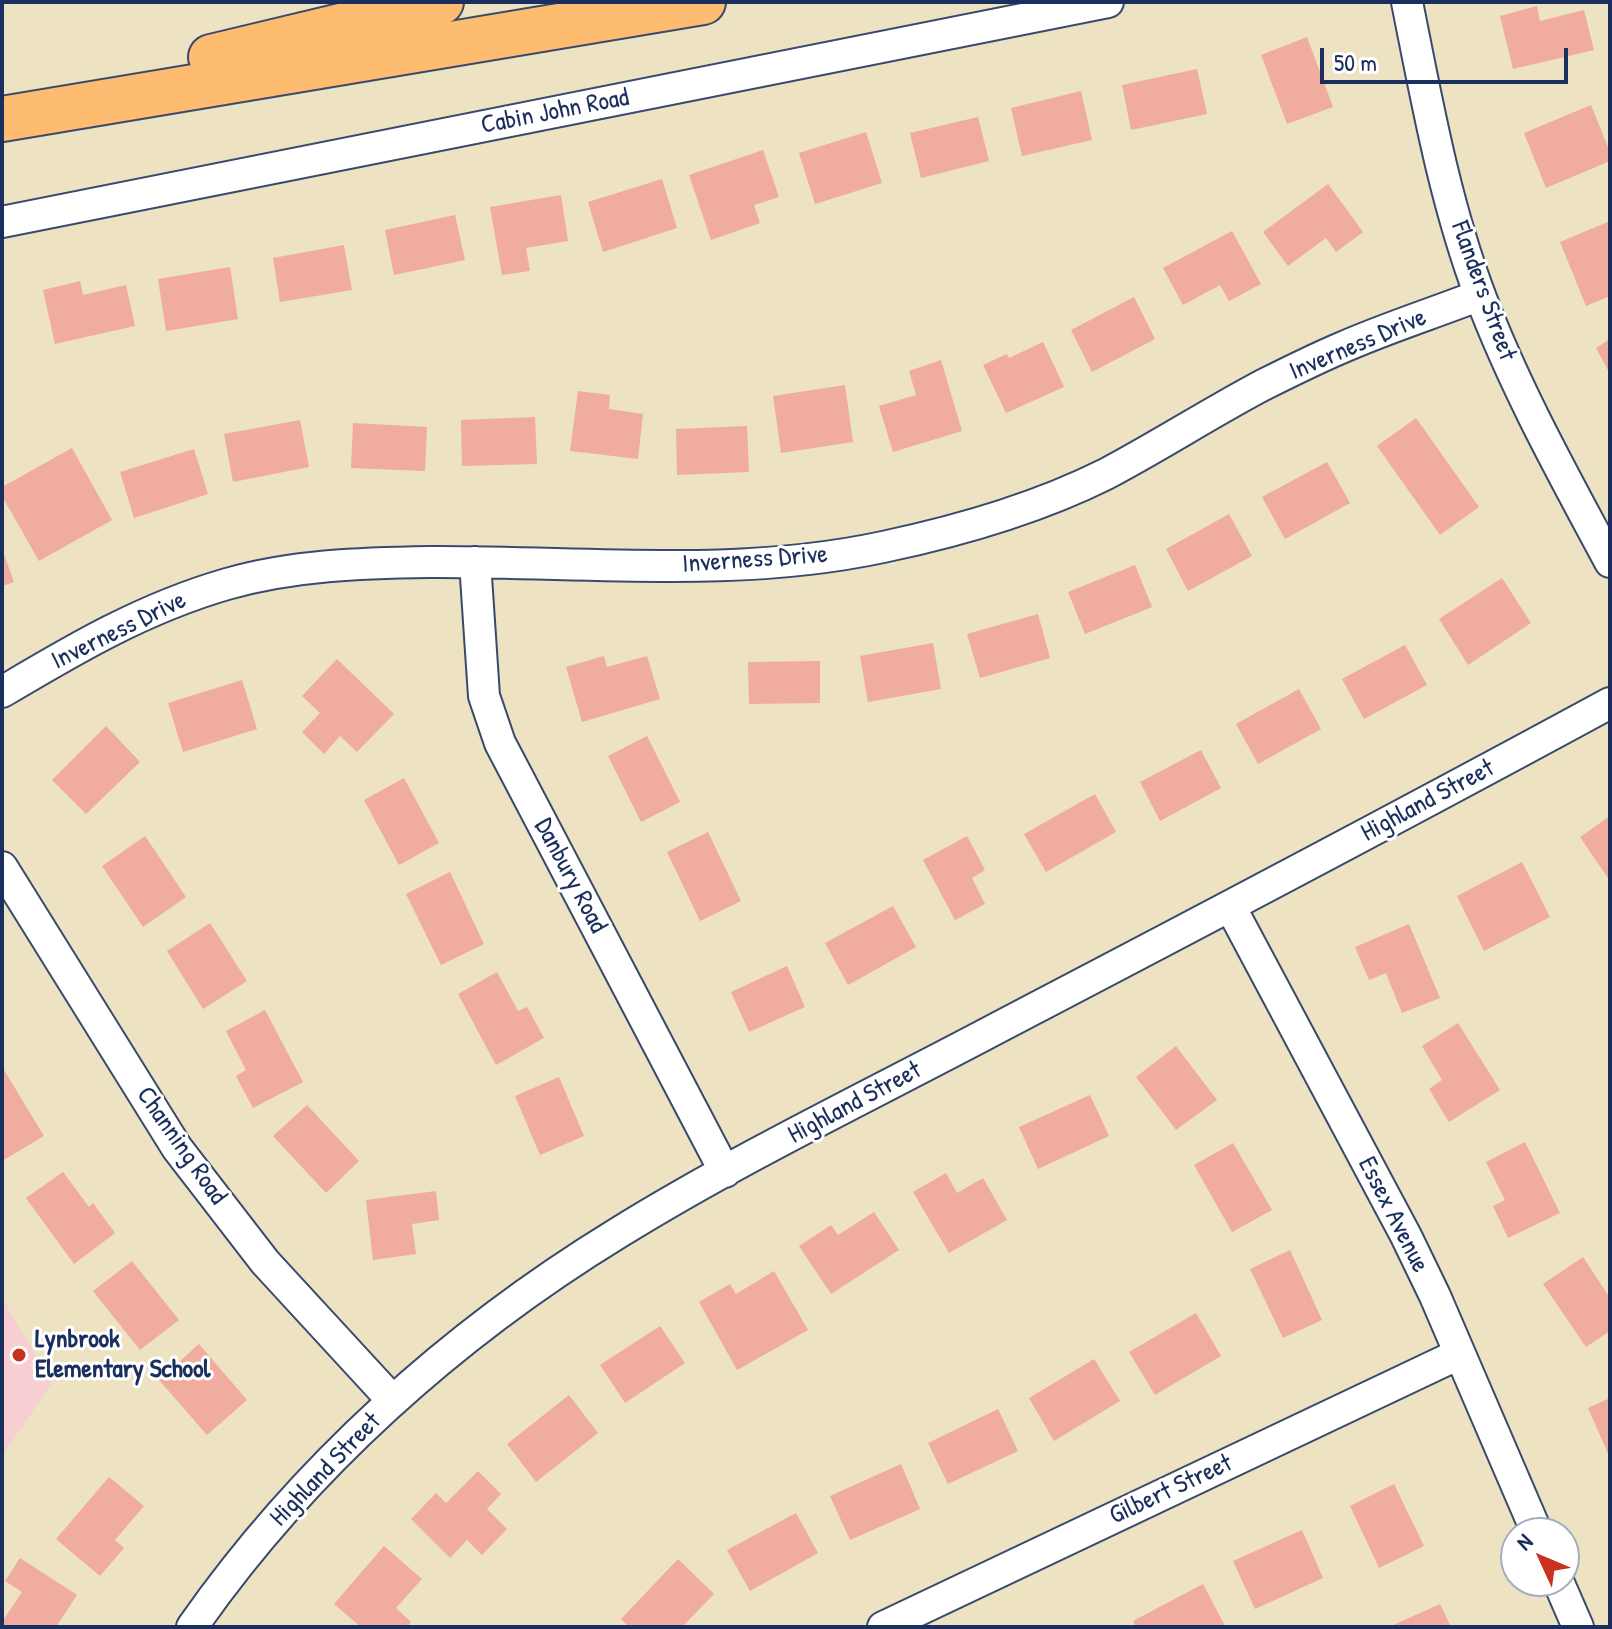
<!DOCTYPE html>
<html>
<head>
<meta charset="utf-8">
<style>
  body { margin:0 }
  #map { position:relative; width:1612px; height:1629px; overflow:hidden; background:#ede2c1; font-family:"Patrick Hand",sans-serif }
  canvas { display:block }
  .frame { position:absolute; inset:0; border:4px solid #1b2f5e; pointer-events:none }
  .north { position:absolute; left:1500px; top:1517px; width:80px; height:80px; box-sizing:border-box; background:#fff; border:2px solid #a4acbf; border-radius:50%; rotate:314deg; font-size:22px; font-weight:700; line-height:32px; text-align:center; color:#1b2f5e }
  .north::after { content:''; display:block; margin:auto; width:28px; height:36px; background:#c8321e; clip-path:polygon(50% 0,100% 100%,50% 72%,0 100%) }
  .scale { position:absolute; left:1320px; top:48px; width:248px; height:36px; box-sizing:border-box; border:4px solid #1b2f5e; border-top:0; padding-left:10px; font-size:24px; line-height:28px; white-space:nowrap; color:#1b2f5e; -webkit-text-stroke:6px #fff; paint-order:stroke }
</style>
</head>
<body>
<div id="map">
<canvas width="1612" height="1629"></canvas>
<div class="frame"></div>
<div class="north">N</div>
<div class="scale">50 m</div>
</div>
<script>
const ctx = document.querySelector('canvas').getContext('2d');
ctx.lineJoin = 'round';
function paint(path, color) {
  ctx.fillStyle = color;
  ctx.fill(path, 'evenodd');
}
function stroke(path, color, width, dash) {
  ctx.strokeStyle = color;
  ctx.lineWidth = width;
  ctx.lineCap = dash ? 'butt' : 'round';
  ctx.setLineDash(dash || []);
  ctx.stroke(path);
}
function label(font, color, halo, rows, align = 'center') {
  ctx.font = font + ' "Patrick Hand",sans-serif';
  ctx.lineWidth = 6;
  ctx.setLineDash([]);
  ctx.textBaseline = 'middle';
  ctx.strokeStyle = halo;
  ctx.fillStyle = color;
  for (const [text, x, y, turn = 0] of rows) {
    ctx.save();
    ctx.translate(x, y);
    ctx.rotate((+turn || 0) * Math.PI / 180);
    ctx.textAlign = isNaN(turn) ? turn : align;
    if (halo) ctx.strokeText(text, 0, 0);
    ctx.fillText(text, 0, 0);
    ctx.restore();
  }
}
paint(new Path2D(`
  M2 1298 52 1383 2 1456Z`), '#f7cfd2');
paint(new Path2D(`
  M1537 6 1540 21 1584 10 1594 50 1513 69 1500 16Z
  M1307 37 1333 107 1287 124 1261 55Z
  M1197 69 1207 114 1131 130 1122 85Z
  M1081 91 1092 140 1022 156 1011 108Z
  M1591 105 1610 152V161L1546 188 1524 133Z
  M978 117 989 161 921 178 910 133Z
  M866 132 882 183 815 204 799 153Z
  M763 150 779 197 754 205 760 223 711 240 689 175Z
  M662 179 677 228 603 252 588 202Z
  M1328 184 1363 232 1336 252 1326 238 1288 266 1263 232Z
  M561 195 568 241 526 248 530 271 502 275 490 207Z
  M455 215 465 260 394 275 385 230Z
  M1610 221V296L1586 306 1560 242Z
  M1232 231 1261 284 1229 301 1220 285 1183 305 1163 268Z
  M344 245 352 290 280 302 273 258Z
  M230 267 238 319 166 331 158 279Z
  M80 281 83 295 126 285 135 326 55 344 43 290Z
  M1134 297 1155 339 1092 372 1071 330Z
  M1610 339V374L1596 348Z
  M1043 342 1064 387 1006 413 983 365 1007 354 1009 358Z
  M941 360 962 431 893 452 879 406 916 395 909 371Z
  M845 385 853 442 781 453 773 396Z
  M578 391 610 395 609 409 643 414 638 459 570 451Z
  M535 417 537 464 462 466 461 420Z
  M1416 418 1479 507 1440 535 1377 446Z
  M300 420 309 467 233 482 224 434Z
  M353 423 427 427 425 471 351 468Z
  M747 426 749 472 677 475 676 429Z
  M72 448 112 520 39 561 2 496V487Z
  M194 449 208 494 134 518 120 472Z
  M1327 462 1350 503 1285 539 1262 497Z
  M1229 514 1252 556 1188 591 1166 549Z
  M2 549 14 582 2 586Z
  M1135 565 1152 607 1085 634 1068 592Z
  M1502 578 1531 623 1468 665 1439 619Z
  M1038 614 1050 658 980 678 967 634Z
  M933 643 941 689 868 702 860 656Z
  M1405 645 1427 685 1364 719 1342 679Z
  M604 656 607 667 647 656 660 699 582 722 566 667Z
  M337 659 394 714 357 752 340 736 324 754 302 732 320 713 302 696Z
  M820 661V703L749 704 748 662Z
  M242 680 257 729 183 752 168 703Z
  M1299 689 1321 729 1258 764 1236 724Z
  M106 726 140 762 86 814 52 780Z
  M647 736 680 802 641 822 608 756Z
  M1201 750 1221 788 1160 821 1140 782Z
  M404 778 439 843 399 865 364 800Z
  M1095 794 1116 832 1046 872 1024 834Z
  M1610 816V881L1580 837Z
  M708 832 741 901 700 921 667 852Z
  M145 836 186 897 143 927 102 866Z
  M967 836 985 870 972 878 985 904 955 920 923 860Z
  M1522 862 1550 917 1484 951 1457 896Z
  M450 872 484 944 441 965 406 894Z
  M893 906 916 947 848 985 825 943Z
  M210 923 247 981 203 1009 167 951Z
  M1409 924 1440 998 1402 1013 1386 973 1369 980 1355 947Z
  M787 966 805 1007 749 1032 731 992Z
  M497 972 518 1011 527 1007 544 1038 496 1065 458 994Z
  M265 1010 303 1082 253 1108 236 1076 246 1070 226 1031Z
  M1458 1023 1500 1090 1449 1122 1429 1089 1442 1080 1422 1046Z
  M1176 1046 1217 1100 1176 1130 1136 1077Z
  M4 1070 44 1136 2 1161V1071Z
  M559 1077 584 1136 540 1155 515 1096Z
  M1090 1095 1109 1136 1038 1169 1019 1127Z
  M307 1105 359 1161 326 1193 273 1136Z
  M1525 1142 1560 1213 1508 1238 1493 1206 1505 1200 1486 1162Z
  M1233 1143 1272 1210 1232 1232 1194 1165Z
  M63 1172 89 1207 93 1203 115 1233 74 1264 26 1198Z
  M946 1173 957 1193 983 1178 1007 1220 949 1253 913 1192Z
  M436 1191 439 1220 412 1224 416 1254 373 1260 366 1200Z
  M874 1212 899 1250 831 1294 799 1246 831 1225 838 1235Z
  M1290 1250 1322 1320 1283 1338 1250 1269Z
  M1583 1257 1610 1298V1331L1586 1347 1543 1284Z
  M132 1261 179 1320 140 1350 93 1291Z
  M774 1271 808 1330 737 1370 699 1302 730 1284 736 1294Z
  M1196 1313 1221 1356 1155 1395 1129 1352Z
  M660 1326 685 1363 625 1403 600 1365Z
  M199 1344 247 1400 207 1435 159 1380Z
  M1094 1359 1120 1401 1054 1441 1029 1398Z
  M569 1395 598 1433 536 1482 507 1444Z
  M1610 1398V1458L1588 1408Z
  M998 1409 1018 1451 948 1484 928 1443Z
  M901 1464 920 1509 850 1540 830 1496Z
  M478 1471 501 1494 487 1509 507 1529 482 1555 467 1540 450 1558 411 1519 436 1493 446 1503Z
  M109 1477 144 1506 115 1540 124 1548 100 1576 56 1539Z
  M1394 1484 1424 1546 1379 1568 1350 1506Z
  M796 1513 818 1553 750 1591 727 1550Z
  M1302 1530 1323 1578 1255 1609 1233 1561Z
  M384 1546 422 1579 396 1608 411 1622 407 1627H361L334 1604Z
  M20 1558 77 1595 56 1627H2V1622L22 1592 5 1581Z
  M678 1559 714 1594 682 1627H629L621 1619Z
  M1203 1584 1225 1626 1136 1627 1133 1621Z
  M1440 1604 1451 1627H1389Z`), '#f0ac9e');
const minor = new Path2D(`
  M1407 2C1427 102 1445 203 1481 298 1516 390 1564 476 1610 562
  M2 222 1108 2
  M475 562 484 696 500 743 725 1172
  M2 692C76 648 144 608 227 584 293 565 362 563 430 562 581 561 734 579 883 547 959 531 1036 509 1106 474 1159 446 1210 413 1263 385 1289 372 1315 359 1341 348 1386 328 1434 313 1480 295
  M2 867 177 1148 265 1262 393 1401
  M1230 906 1406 1236 1435 1296 1537 1533
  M1558 1581 1578 1627
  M192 1627C303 1468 453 1334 618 1233 741 1157 875 1093 1003 1025 1206 919 1409 812 1610 703
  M883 1627 1459 1354`);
const motorway = new Path2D(`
  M211 57 441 2
  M2 119 703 2`);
stroke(minor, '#3a4a6d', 34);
stroke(motorway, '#3a4a6d', 48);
stroke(minor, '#fff', 30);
stroke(motorway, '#fdbc6f', 44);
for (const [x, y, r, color] of [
  [19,1355,8,"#c8321e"]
]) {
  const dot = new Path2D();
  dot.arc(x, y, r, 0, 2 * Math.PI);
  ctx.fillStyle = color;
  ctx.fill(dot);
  stroke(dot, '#fff', 3);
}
label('26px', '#1b2f5e', '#fff', [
  ["Cabin John Road",555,112,-11],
  ["Flanders Street",1483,291,70],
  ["Inverness Drive",1358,345,-23],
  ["Inverness Drive",755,560,-4],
  ["Inverness Drive",119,631,-26],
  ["Highland Street",1428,801,-28],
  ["Danbury Road",570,876,62],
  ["Highland Street",855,1103,-28],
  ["Channing Road",181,1146,55],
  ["Essex Avenue",1393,1215,63],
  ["Highland Street",326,1470,-46],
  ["Gilbert Street",1171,1490,-25]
]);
label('bold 26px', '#1b2f5e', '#fff', [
  ["Lynbrook",35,1340],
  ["Elementary School",35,1370]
], 'left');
</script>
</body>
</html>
